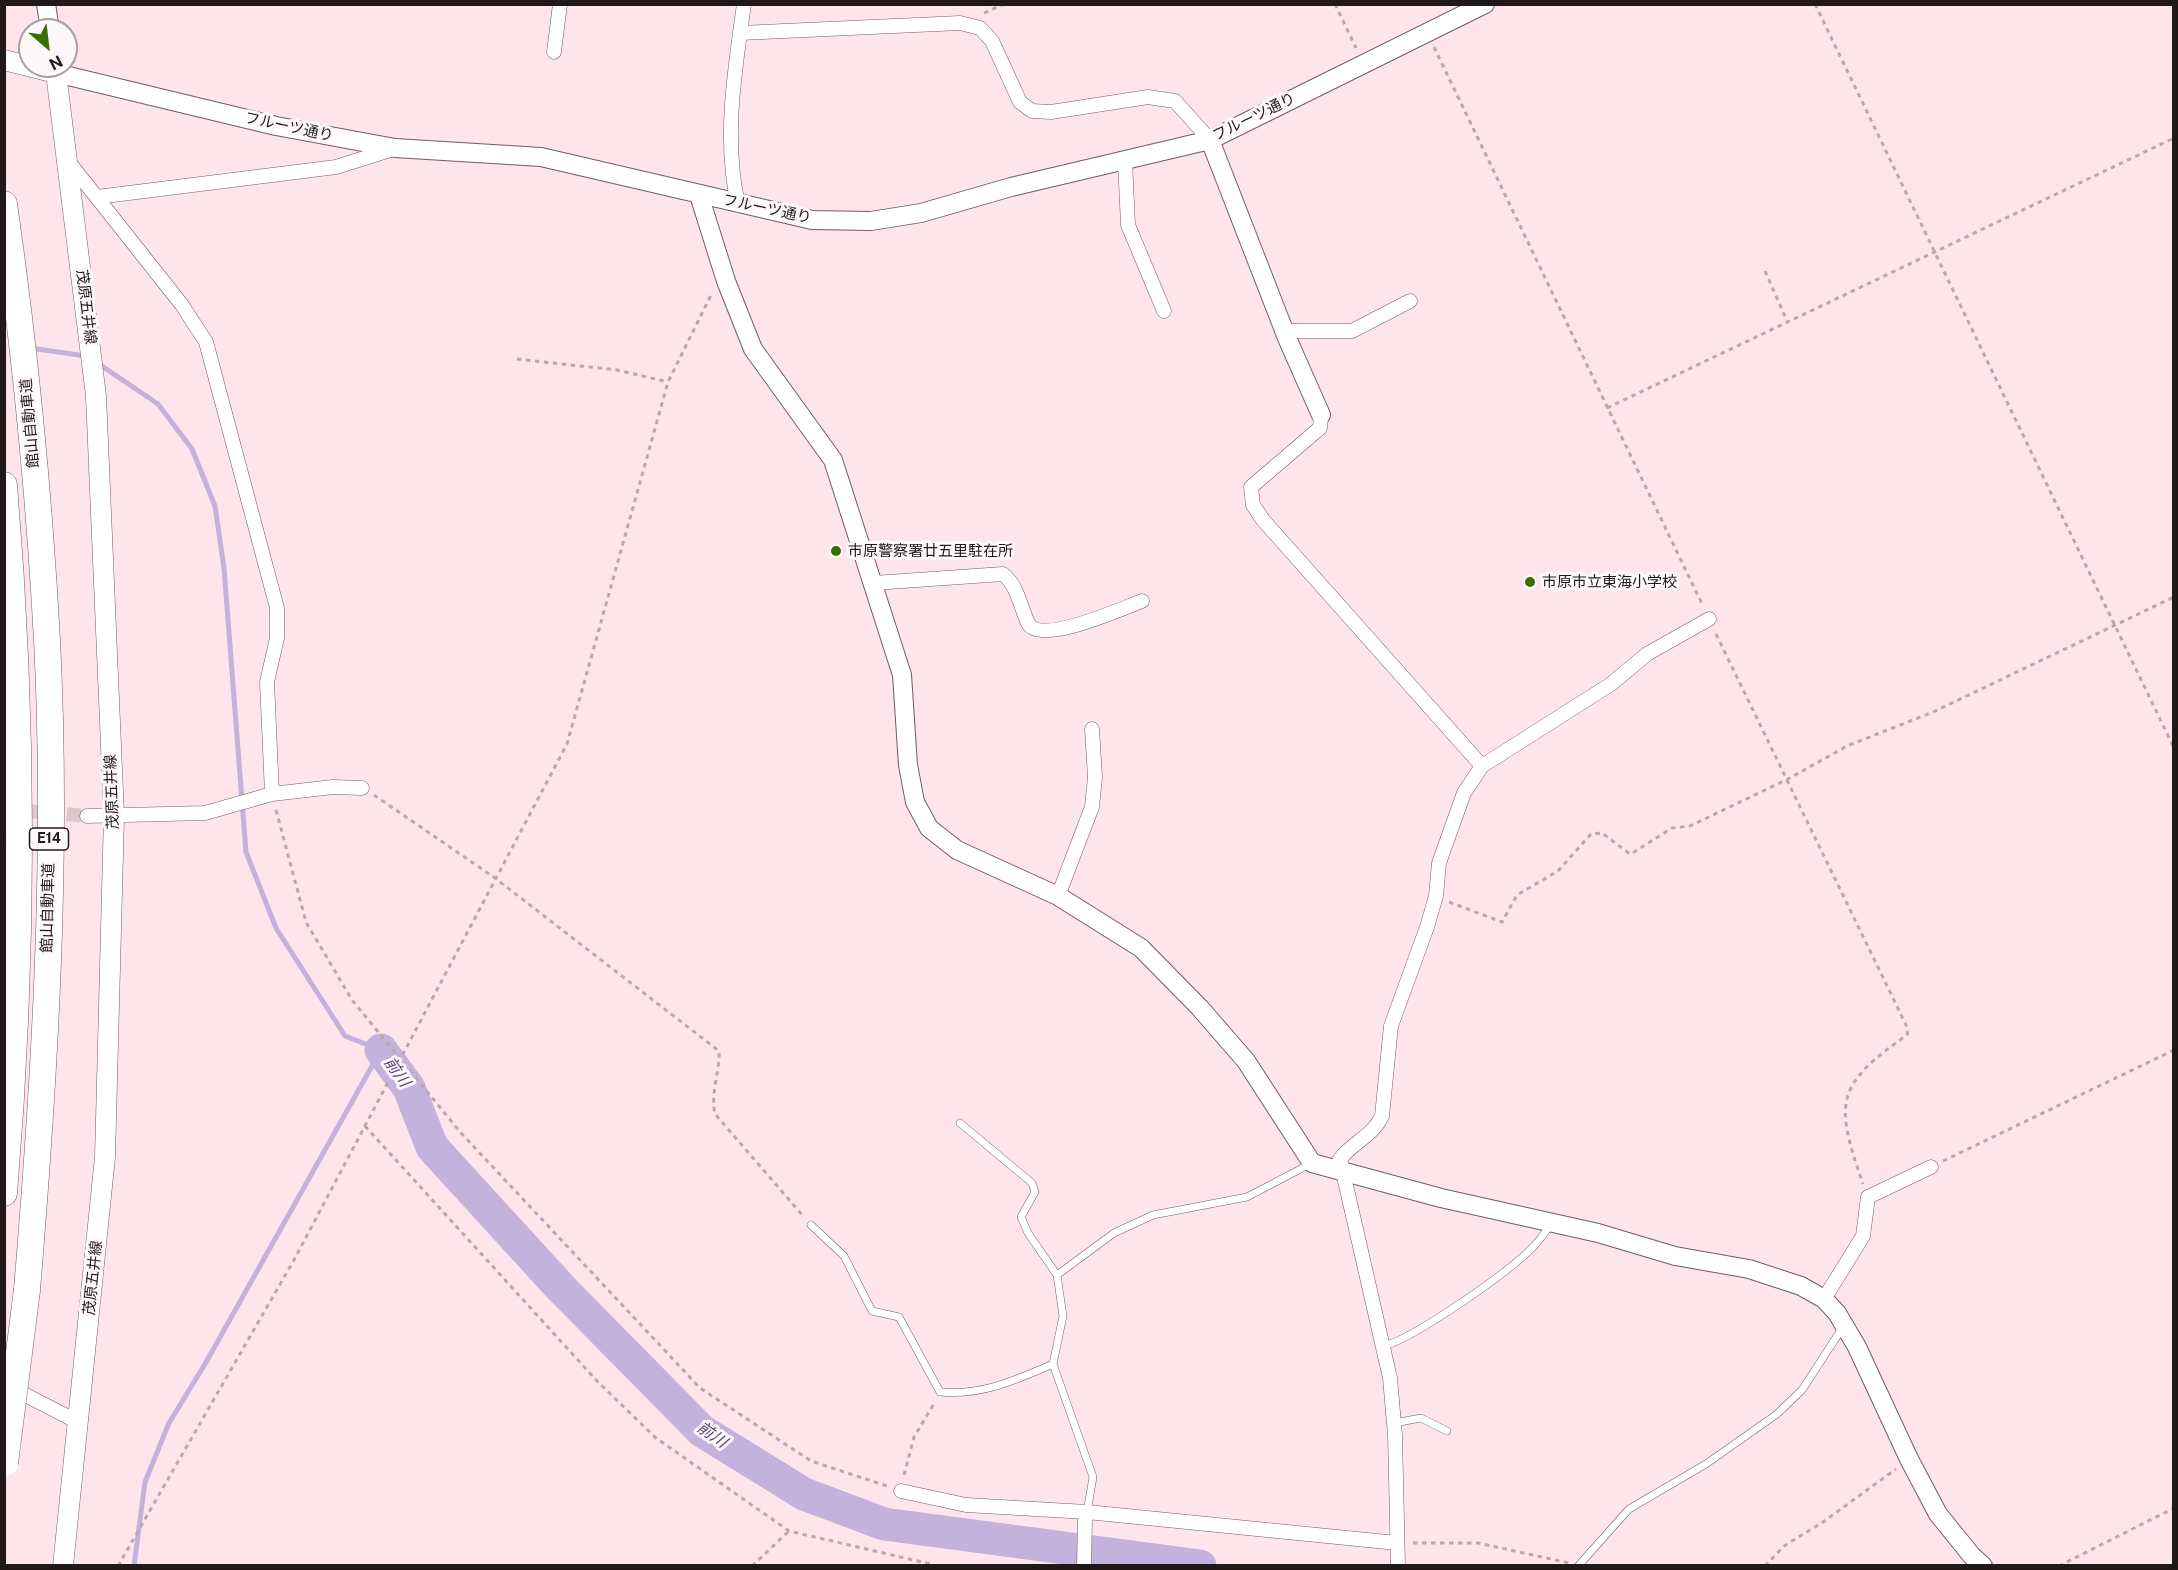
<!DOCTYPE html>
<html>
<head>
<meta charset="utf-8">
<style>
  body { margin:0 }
  #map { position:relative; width:2178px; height:1570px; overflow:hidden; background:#fee5ec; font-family:"Public Sans",sans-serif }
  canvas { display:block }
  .frame { position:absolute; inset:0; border:6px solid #21181a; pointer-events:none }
  .north { position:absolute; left:18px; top:18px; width:60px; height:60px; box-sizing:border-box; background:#fef8fa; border:2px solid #a69ea0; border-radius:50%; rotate:152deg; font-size:16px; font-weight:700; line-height:24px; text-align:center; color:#21181a }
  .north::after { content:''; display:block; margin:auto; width:21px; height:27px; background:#367000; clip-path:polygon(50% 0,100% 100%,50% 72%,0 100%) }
</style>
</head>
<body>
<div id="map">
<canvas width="2178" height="1570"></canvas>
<div class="frame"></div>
<div class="north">N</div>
</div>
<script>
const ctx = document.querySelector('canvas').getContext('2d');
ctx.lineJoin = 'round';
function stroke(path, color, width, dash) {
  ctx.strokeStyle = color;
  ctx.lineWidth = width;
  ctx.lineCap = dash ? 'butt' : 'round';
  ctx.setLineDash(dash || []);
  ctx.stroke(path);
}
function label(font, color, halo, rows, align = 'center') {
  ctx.font = font + ' "Public Sans","Noto Sans JP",sans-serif';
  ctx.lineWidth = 6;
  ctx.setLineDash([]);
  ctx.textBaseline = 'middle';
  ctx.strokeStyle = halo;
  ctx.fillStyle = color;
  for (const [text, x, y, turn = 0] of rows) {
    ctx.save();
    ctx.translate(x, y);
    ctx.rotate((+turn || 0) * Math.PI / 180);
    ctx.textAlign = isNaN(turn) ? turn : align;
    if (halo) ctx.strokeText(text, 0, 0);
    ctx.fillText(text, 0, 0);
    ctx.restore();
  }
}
stroke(new Path2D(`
  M30 348 86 356
  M96 362 158 404 192 449 215 506 224 568 246 852 276 928 345 1036 381 1050 205 1364 169 1423 145 1482 134 1566`), '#c4b1dc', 5);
stroke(new Path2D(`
  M381 1050 409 1088 432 1147 561 1288 702 1431 804 1494 884 1524 1200 1566`), '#c4b1dc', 33);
stroke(new Path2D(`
  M4 809 87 816`), '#ddc6cc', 14, [14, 7]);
const service = new Path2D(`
  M960 1123 1032 1183 1035 1192 1021 1217 1028 1233 1057 1275
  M811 1225 844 1256 872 1311 899 1317 940 1392C981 1396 1016 1380 1053 1364
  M1384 1346C1416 1337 1509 1272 1533 1247 1540 1240 1545 1232 1550 1225
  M1394 1423 1421 1418 1447 1431
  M1087 1512 1093 1477 1053 1364 1063 1316 1057 1275 1114 1233 1153 1215 1247 1197 1310 1164
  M1579 1565 1629 1509 1706 1464 1777 1414 1802 1390 1843 1327`);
const minor = new Path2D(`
  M740 33 960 23 980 28 992 41 1020 102 1032 111 1051 112 1148 97 1175 101 1210 140
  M554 52 560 4
  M1125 160 1128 225 1164 311
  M68 161 182 305 206 342 277 608V638L267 682 272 794
  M97 197 336 167 390 150
  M738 204C723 139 735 69 744 4
  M1284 331H1352L1410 301
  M1321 415 1320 428 1251 487 1253 505 1263 520 1482 766
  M874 583 1003 574C1018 586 1020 606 1028 623 1040 646 1123 608 1142 601
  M87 816 205 813 272 794 333 787 362 788
  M1058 896 1092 807 1095 777 1092 729
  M1824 1299 1863 1236 1868 1197 1931 1167
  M10 1387 78 1422
  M901 1491 966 1505 1087 1512 1397 1543
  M1084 1566 1085 1519
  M1398 1566 1395 1435 1390 1378 1340 1159C1353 1142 1373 1136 1382 1116L1391 1026 1427 927 1436 896 1439 863 1464 793 1482 766 1611 684 1647 654 1709 619`);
const tertiary = new Path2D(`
  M46 4 50 30
  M55 66 56 73 276 126 395 148 541 157 812 220 871 221 921 213 1011 187 1210 140 1485 4
  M1210 140 1287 338 1321 415
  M699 195 726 281 753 349 833 460 902 675 908 765 915 802 929 828 957 850 1058 896 1141 948 1200 1008 1246 1061 1312 1163 1441 1198 1598 1233 1675 1256 1749 1269 1801 1286 1824 1299 1837 1313 1857 1347 1909 1459 1938 1514 1972 1556 1983 1566`);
const secondary = new Path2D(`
  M4 60 56 73 96 396 114 816 105 1157 63 1566`);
const motorway = new Path2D(`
  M4 204C25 349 39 494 47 640 58 856 45 1074 27 1290
  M4 485C24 720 24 958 4 1193`);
stroke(service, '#715c62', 8);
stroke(minor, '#715c62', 15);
stroke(tertiary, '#715c62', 20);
stroke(secondary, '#715c62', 21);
stroke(motorway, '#715c62', 27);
stroke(new Path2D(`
  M1335 4 1356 48
  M1815 4 2174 748
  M984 13 1004 4
  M1434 47 1703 606
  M1765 271 1788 323
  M517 359 617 370 668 382
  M1607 408 2174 138
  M1716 634 1908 1029 1907 1035C1834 1086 1835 1103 1863 1184
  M374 795 495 878 719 1051C720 1072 710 1094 715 1114L804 1217
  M276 810 306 922 352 1000 461 1133 700 1388 811 1461 887 1486
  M1449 902 1502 922 1517 895 1558 871 1591 834 1602 833 1630 854 1634 852 1672 828 1690 826 1788 779 1847 746 1933 712 2174 597
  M365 1126 597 1381 656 1438 789 1531 939 1566
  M1943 1161 2174 1050
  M904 1475 914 1437 935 1402
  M1413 1543H1478L1569 1563
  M118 1566 294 1260 567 744 668 382 711 295
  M752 1566 789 1531
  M1765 1566 1784 1546 1823 1522 1896 1469
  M2059 1566 2174 1508`), '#bba7ac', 3, [4.5, 4.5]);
stroke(service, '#fff', 7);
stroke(minor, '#fff', 14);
stroke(tertiary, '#fff', 18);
stroke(secondary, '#fff', 20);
stroke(motorway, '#fff', 26);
const motorwayBridge = new Path2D(`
  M5 1463 27 1290`);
stroke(motorwayBridge, '#715c62', 27, []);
stroke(motorwayBridge, '#fff', 26);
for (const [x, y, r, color] of [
  [836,551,6,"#367000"],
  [1530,582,6,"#367000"]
]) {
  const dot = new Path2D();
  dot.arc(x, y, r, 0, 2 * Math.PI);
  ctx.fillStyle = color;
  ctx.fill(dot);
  stroke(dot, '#fef8fa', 2);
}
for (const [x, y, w] of [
  [49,839,39]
]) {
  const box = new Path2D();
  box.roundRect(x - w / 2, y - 11, w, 22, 4.5);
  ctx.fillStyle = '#fef8fa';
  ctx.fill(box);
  stroke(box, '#21181a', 1.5);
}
label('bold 14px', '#21181a', null, [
  ["E14",49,839]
]);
label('15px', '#21181a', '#fef8fa', [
  ["フルーツ通り",1254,117,-26],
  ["フルーツ通り",289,127,12],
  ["フルーツ通り",767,209,12],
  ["茂原五井線",86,307,83],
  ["館山自動車道",30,423,-95],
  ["茂原五井線",112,792,-92],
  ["館山自動車道",48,908,-89],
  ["茂原五井線",93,1278,-84]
]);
label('15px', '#21181a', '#fef8fa', [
  ["市原警察署廿五里駐在所",848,551],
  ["市原市立東海小学校",1542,582]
], 'left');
label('italic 16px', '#5a4077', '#fef8fa', [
  ["前川",397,1072,55],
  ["前川",712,1435,35]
]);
</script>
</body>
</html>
